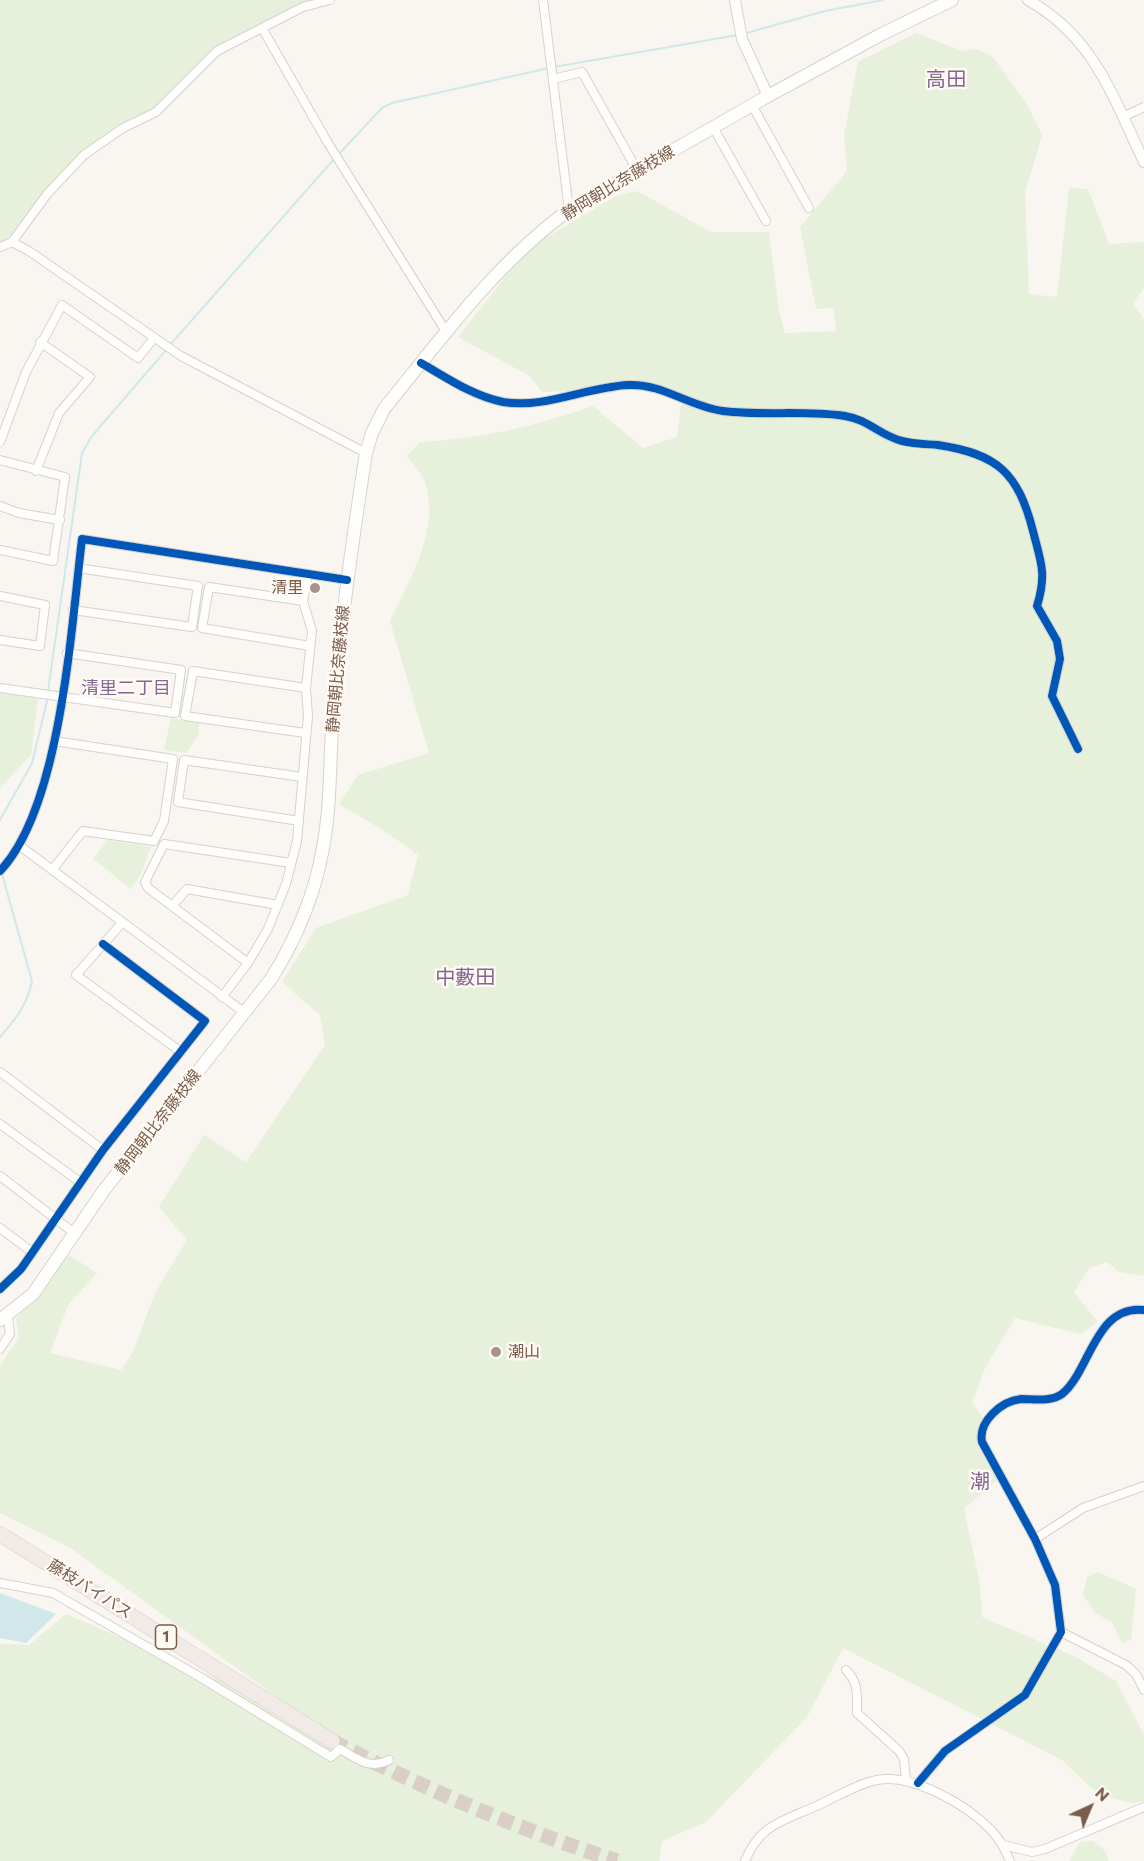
<!DOCTYPE html>
<html>
<head>
<meta charset="utf-8">
<style>
  body { margin:0 }
  #map { position:relative; width:1144px; height:1861px; overflow:hidden; background:#f9f5f0; font-family:Commissioner,sans-serif }
  canvas { display:block }
  .north { position:absolute; left:1060px; top:1777px; width:60px; height:60px; -webkit-text-stroke:4px #fffaf3; paint-order:stroke; rotate:44deg; font-size:16px; font-weight:700; line-height:24px; text-align:center; color:#7a5c4d }
  .north::after { content:''; display:block; margin:auto; width:21px; height:27px; background:#7a5c4d; clip-path:polygon(50% 0,100% 100%,50% 72%,0 100%) }
</style>
</head>
<body>
<div id="map">
<canvas width="1144" height="1861"></canvas>
<div class="north">N</div>
</div>
<script>
const ctx = document.querySelector('canvas').getContext('2d');
ctx.lineJoin = 'round';
function paint(path, color) {
  ctx.fillStyle = color;
  ctx.fill(path, 'evenodd');
}
function stroke(path, color, width, dash) {
  ctx.strokeStyle = color;
  ctx.lineWidth = width;
  ctx.lineCap = dash ? 'butt' : 'round';
  ctx.setLineDash(dash || []);
  ctx.stroke(path);
}
function label(font, color, halo, rows, align = 'center') {
  ctx.font = font + ' Commissioner,"Noto Sans JP",sans-serif';
  ctx.lineWidth = 5;
  ctx.setLineDash([]);
  ctx.textBaseline = 'middle';
  ctx.strokeStyle = halo;
  ctx.fillStyle = color;
  for (const [text, x, y, turn = 0] of rows) {
    ctx.save();
    ctx.translate(x, y);
    ctx.rotate((+turn || 0) * Math.PI / 180);
    ctx.textAlign = isNaN(turn) ? turn : align;
    if (halo) ctx.strokeText(text, 0, 0);
    ctx.fillText(text, 0, 0);
    ctx.restore();
  }
}
paint(new Path2D(`
  M0 0H314L194 69 151 111 61 174 11 235 0 244Z
  M916 33 962 51 976 49 993 57 1028 106 1042 135 1025 193 1029 294 1057 297 1069 188 1088 189 1109 244 1144 242V288L1133 303 1144 320V1276L1119 1272 1107 1262 1089 1268 1074 1292 1098 1322 1080 1334 1015 1318 985 1368 972 1403 983 1418 980 1433 998 1479 964 1509 980 1584 982 1617 1076 1657 1116 1681 1144 1735V1801L1131 1803 1098 1794 1062 1760 843 1648 807 1717 706 1822 662 1841 659 1861H0V1644L29 1645 66 1614 302 1715 69 1547 0 1513V1366L19 1338 16 1319 69 1255 97 1273 68 1305 50 1353 121 1370 133 1352 155 1293 187 1240 159 1207 204 1135 246 1162 325 1045 320 1015 282 982 316 928 408 895 418 855 389 834 339 804 358 775 429 753 390 621C409 580 441 530 425 483 422 473 413 464 407 456L420 442C482 439 535 426 593 406L643 448 677 437 682 398 652 387 542 392 530 376 458 337 528 248 618 195 637 191 711 232H769L779 310 785 333 836 331 834 308 816 309 800 227 847 171 844 136 858 62Z
  M0 691 38 699 31 755 0 788Z
  M171 718 199 723V734L186 753 164 750Z
  M108 840 151 847 140 876 131 889 93 859Z
  M1098 1572 1136 1589 1131 1640 1122 1643 1112 1622 1095 1613 1083 1595 1087 1577Z
  M1093 1841 1105 1851 1109 1861H1069L1080 1842Z`), '#e7f0db');
paint(new Path2D(`
  M0 1593 56 1614 26 1643 0 1638Z`), '#d0e8ea');
stroke(new Path2D(`
  M743 34 825 11 883 0
  M554 67 738 35
  M339 154 382 108 392 103 549 68
  M170 345 335 158
  M48 691 82 453 92 436 167 349
  M0 820 32 763 48 697
  M0 1037C15 1020 28 1004 32 981L2 874`), '#d0e8ea', 2);
stroke(new Path2D(`
  M332 1741C425 1789 518 1829 617 1861`), '#d9cfc7', 15, [15, 8]);
const minor = new Path2D(`
  M543 0 569 210
  M262 28 328 143 447 333
  M553 79 582 72 637 170
  M752 105 809 208
  M1123 117 1144 107
  M713 127 766 221
  M12 242 29 251 181 356 366 453
  M0 247 12 242 48 193 84 155 123 128 156 112 217 51 303 7 330 0
  M421 363C447 378 473 396 503 402 545 409 586 387 628 385 662 383 690 407 723 411 763 416 805 410 845 416 867 419 881 436 902 441 914 444 926 444 938 445 998 454 1018 473 1033 531 1041 563 1047 573 1037 606L1057 641 1060 659 1052 696 1078 749
  M0 442 26 372 62 305 138 358 154 338
  M0 460 65 477 53 561 0 550
  M36 471 59 413 90 377 40 342
  M0 506 19 513 60 520
  M0 596 45 605 40 646 0 640
  M303 601 209 587 202 628 310 646
  M73 610 192 627 198 586 78 568
  M0 688 175 713 181 670 67 653
  M305 733 185 716 193 671 306 688
  M299 821 178 802 184 760 302 777
  M20 846 245 1013
  M52 870 83 831 154 841 164 821 173 759 54 741
  M0 871C61 807 71 628 82 539L347 580
  M173 905 187 889 278 905
  M121 924 76 975 181 1052
  M248 963 148 888 145 882 164 844 291 863
  M222 997 248 963 268 929 286 884 297 841 308 716 306 688 312 631 303 601 308 574
  M0 1072 103 1150
  M0 1124 80 1182
  M0 1176 74 1233
  M0 1228 32 1252
  M0 1289 21 1269 103 1150 205 1021 103 944
  M0 1349 10 1334 8 1317
  M1035 1539 1083 1508 1144 1486
  M0 1583 53 1593 200 1677 331 1757 340 1749C357 1759 370 1770 389 1760
  M1061 1632 1126 1665 1136 1674 1144 1690
  M846 1670C859 1683 857 1695 857 1713L899 1751 904 1759 906 1780
  M918 1783 945 1751 1025 1695 1061 1632 1055 1585 1035 1539 982 1442C978 1422 1001 1401 1021 1399 1034 1399 1051 1402 1062 1394 1090 1372 1095 1304 1144 1310
  M1003 1845 1032 1852 1045 1849 1144 1807
  M745 1861C760 1825 780 1822 814 1807 833 1799 856 1784 877 1780 912 1773 967 1805 991 1830 1000 1839 1005 1849 1010 1861`);
const tertiary = new Path2D(`
  M735 0 742 39 768 96
  M1028 0C1094 37 1113 97 1144 162`);
const secondary = new Path2D(`
  M0 1320 33 1294 104 1190 271 979C296 939 315 894 323 848 332 800 329 751 334 702 341 619 353 536 366 453L372 433 384 409C441 339 496 263 569 210L768 96 882 34 952 0`);
const motorway = new Path2D(`
  M0 1534 332 1741`);
stroke(minor, '#d7d1cb', 10);
stroke(tertiary, '#d7d1cb', 12);
stroke(secondary, '#d9d2cb', 14);
stroke(motorway, '#dad1cc', 16);
stroke(minor, '#fefefd', 8);
stroke(tertiary, '#fefefd', 10);
stroke(secondary, '#fefefd', 12);
stroke(motorway, '#f2eae7', 15);
stroke(new Path2D(`
  M421 363C447 378 473 396 503 402 545 409 586 387 628 385 662 383 690 407 723 411 763 416 805 410 845 416 867 419 881 436 902 441 914 444 926 444 938 445 998 454 1018 473 1033 531 1041 563 1047 573 1037 606L1057 641 1060 659 1052 696 1078 749
  M0 871C61 807 71 628 82 539L347 580
  M0 1289 21 1269 103 1150 205 1021 103 944
  M918 1783 945 1751 1025 1695 1061 1632 1055 1585 1035 1539 982 1442C978 1422 1001 1401 1021 1399 1034 1399 1051 1402 1062 1394 1090 1372 1095 1304 1144 1310`), '#0057b8', 8);
for (const [x, y, r, color] of [
  [315,588,6,"#a69286"],
  [496,1352,6,"#a69286"]
]) {
  const dot = new Path2D();
  dot.arc(x, y, r, 0, 2 * Math.PI);
  ctx.fillStyle = color;
  ctx.fill(dot);
  stroke(dot, '#fffaf3', 2);
}
for (const [x, y, w] of [
  [166,1637,21]
]) {
  const box = new Path2D();
  box.roundRect(x - w / 2, y - 12, w, 24, 4.5);
  ctx.fillStyle = '#fffaf3';
  ctx.fill(box);
  stroke(box, '#7a5c4d', 1.5);
}
label('bold 15px', '#7a5c4d', null, [
  ["1",166,1637]
]);
label('16px', '#7a5c4d', '#fffaf3', [
  ["静岡朝比奈藤枝線",618,183,-31],
  ["静岡朝比奈藤枝線",338,669,-85],
  ["静岡朝比奈藤枝線",158,1122,-52],
  ["藤枝バイパス",90,1589,32]
]);
label('16px', '#7a5c4d', '#fffaf3', [
  ["清里",303,588],
  ["潮山",508,1352,"left"]
], 'right');
label('18px', '#846695', '#fffaf3', [
  ["清里二丁目",126,688]
]);
label('20px', '#846695', '#fffaf3', [
  ["高田",946,79],
  ["中藪田",465,977],
  ["潮",980,1481]
]);
</script>
</body>
</html>
